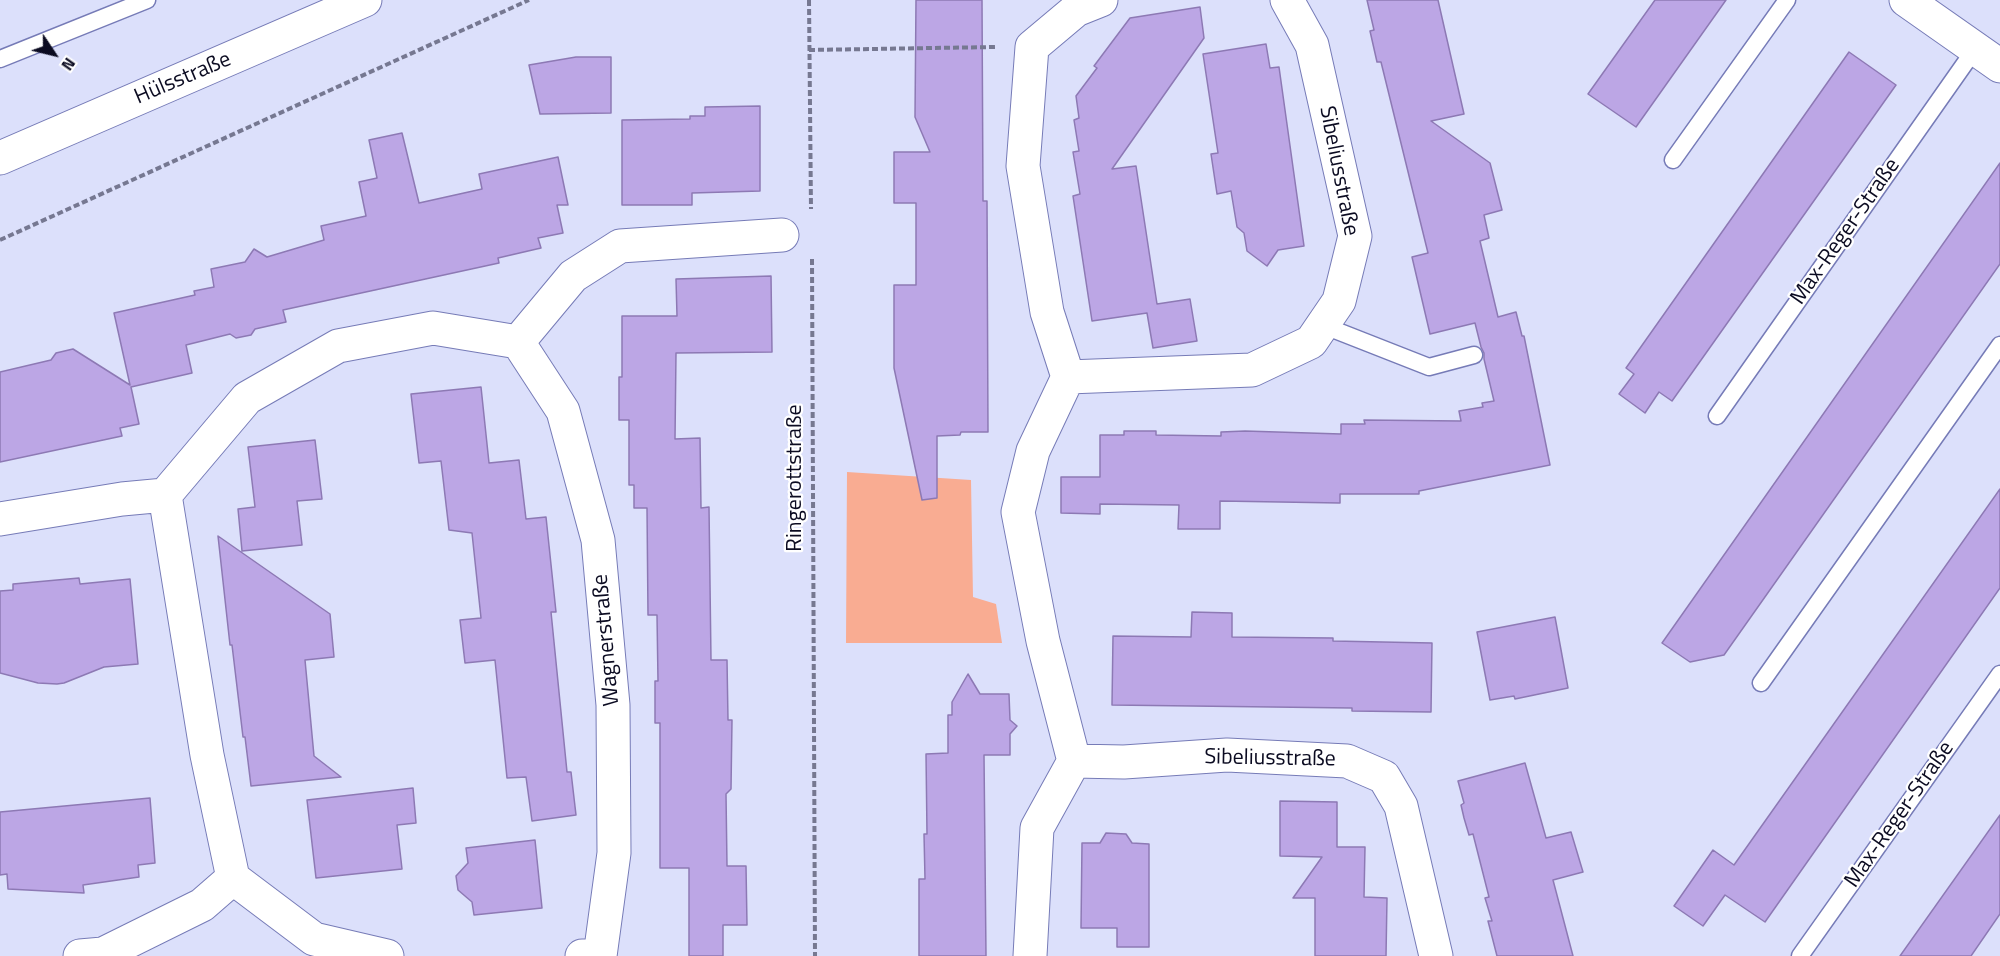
<!DOCTYPE html>
<html>
<head>
<meta charset="utf-8">
<style>
  body { margin:0 }
  #map { position:relative; width:2000px; height:956px; overflow:hidden; background:#dce0fb; font-family:"Titillium Web",sans-serif }
  canvas { display:block }
  .north { position:absolute; left:24px; top:24px; width:60px; height:60px; -webkit-text-stroke:4px #fff; paint-order:stroke; rotate:125deg; font-size:16px; font-weight:700; line-height:24px; text-align:center; color:#0b0b21 }
  .north::after { content:''; display:block; margin:auto; width:21px; height:27px; background:#0b0b21; clip-path:polygon(50% 0,100% 100%,50% 72%,0 100%) }
</style>
</head>
<body>
<div id="map">
<canvas width="2000" height="956"></canvas>
<div class="north">N</div>
</div>
<script>
const ctx = document.querySelector('canvas').getContext('2d');
ctx.lineJoin = 'round';
function paint(path, color) {
  ctx.fillStyle = color;
  ctx.fill(path, 'evenodd');
}
function stroke(path, color, width, dash) {
  ctx.strokeStyle = color;
  ctx.lineWidth = width;
  ctx.lineCap = dash ? 'butt' : 'round';
  ctx.setLineDash(dash || []);
  ctx.stroke(path);
}
function label(font, color, halo, rows, align = 'center') {
  ctx.font = font + ' "Titillium Web",sans-serif';
  ctx.lineWidth = 4.5;
  ctx.setLineDash([]);
  ctx.textBaseline = 'middle';
  ctx.strokeStyle = halo;
  ctx.fillStyle = color;
  for (const [text, x, y, turn = 0] of rows) {
    ctx.save();
    ctx.translate(x, y);
    ctx.rotate((+turn || 0) * Math.PI / 180);
    ctx.textAlign = isNaN(turn) ? turn : align;
    if (halo) ctx.strokeText(text, 0, 0);
    ctx.fillText(text, 0, 0);
    ctx.restore();
  }
}
paint(new Path2D(`
  M847 472 971 480 973 597 996 604 1002 643H846Z`), '#f9ac92');
const building = new Path2D(`
  M916 0H982L983 201H987L988 432H961L960 435 937 436V498L922 500 894 368V285H916V203H894V152H930L915 117Z
  M1367 0H1438L1464 114 1431 121 1490 163 1502 210 1484 215 1489 238 1480 241 1498 317 1516 312 1522 336H1524L1550 465 1419 491V494H1340V503L1220 501V529H1178L1179 505 1100 504V514L1061 513V477H1100V435H1124V431H1156V435L1221 436V432L1245 431 1341 434V424H1365L1364 420 1461 421 1459 411 1483 407 1482 403 1494 401 1484 359V353L1481 347 1475 323 1430 334 1412 257 1428 253 1381 62H1377L1370 31 1374 30Z
  M1655 0H1726L1636 127 1588 94Z
  M1200 7 1204 38 1112 169 1136 166 1157 304 1190 299 1197 341 1153 348 1147 313 1092 321 1073 196 1080 194 1073 152 1079 151 1074 120 1079 118 1076 96 1097 68 1094 66 1130 18Z
  M1266 44 1270 68 1279 67 1304 246 1278 250 1267 266 1247 251 1244 233 1237 227 1231 191 1217 194 1211 154 1218 153 1203 54Z
  M1849 52 1896 85 1672 401 1659 392 1645 413 1619 394 1634 374 1626 368Z
  M576 57H611V113L540 114 529 65Z
  M760 106V191L692 193V205H622V120L690 119V116H705V107Z
  M402 133 419 203 482 189 479 174 558 157 568 205H557L563 233 538 238 541 248 498 258 499 263 283 310 286 322 255 329 251 335 236 338 230 334 186 345 192 373 131 387 139 424 120 428 122 436 0 462V372L51 360 56 353 73 349 130 385 114 313 195 295 194 291 214 287 211 269 245 262 254 249 267 257 324 240 321 226 366 216 359 182 377 178 369 140Z
  M2000 163V264L1724 655 1690 662 1662 643Z
  M771 276 772 352 676 353 675 439 700 438 701 508 709 507 711 660H727L728 720H732L731 789 726 794 727 866H746L747 925H723V956H689V868H660V723H655V681H658L657 615H648L647 508H634V485H629V420H619V377H622V316H677L676 279Z
  M481 387 489 463 519 460 526 519 546 517 556 612H551L567 772H571L576 815 532 821 526 777 507 778 495 660 465 663 460 620 481 618 472 533 449 530 441 461 419 463 411 394Z
  M315 440 322 499 297 501 302 545 242 551 238 509 255 507 248 447Z
  M2000 489V588L1765 922 1725 895 1703 926 1674 906 1713 850 1734 865Z
  M218 536 330 614 334 657 305 660 314 756 341 777 251 786 245 737H243L232 645H230Z
  M79 578 80 584 130 579 138 664 104 667 64 683 57 684 38 683 0 673V591L13 590V584Z
  M1192 612 1232 613V637L1333 638V641L1432 643 1431 712 1352 711V708L1112 705 1113 636 1191 637Z
  M1555 617 1568 688 1515 699 1514 696 1490 700 1477 632Z
  M968 674 980 694H1009L1010 720 1017 726 1010 734V755H984L986 956H919V879H925L924 834H927L926 754 948 753V715H952V702Z
  M1525 763 1546 838 1571 832 1583 872 1553 880 1573 956H1497L1488 921H1492L1485 898 1489 897 1473 834 1469 835 1464 818 1461 805 1464 803 1458 781Z
  M413 788 416 823 397 825 402 869 316 878 307 800Z
  M150 798 155 863 138 865 139 877 83 885 84 893 8 889 7 874 0 875V812Z
  M1280 801 1337 802V847H1365L1364 897 1387 898 1386 956H1315V898H1293L1322 857 1280 856Z
  M2000 815V914L1971 956H1900Z
  M1106 833 1126 834 1132 843 1149 844V947H1117V928H1081L1082 843H1100Z
  M535 840 542 908 474 915 472 902 458 890 456 876 468 863 466 848Z`);
paint(building, '#bca6e5');
stroke(building, '#8d79b4', 1.5);
const service = new Path2D(`
  M0 59 147 0
  M1673 160 1787 0
  M1322 325 1429 367 1474 355
  M1717 416 1975 49
  M1761 683 2000 345
  M1800 956 2000 674`);
const minor = new Path2D(`
  M1906 0 2000 66
  M518 342 573 276 620 246 782 235
  M1068 377 1252 370 1311 342 1339 301 1355 236 1312 45 1287 0
  M0 519 122 499 165 495
  M1074 761 1124 762 1227 755 1347 761 1384 777 1401 806 1436 956
  M80 956 103 954 202 905 233 878
  M387 956 314 939 233 878 207 755 165 495 247 398 338 346 433 328 518 342 563 411 598 540 613 705 614 853 600 956H582
  M1030 956 1037 828 1074 761 1043 641 1018 512 1033 451 1068 377 1047 312 1023 166 1032 47 1076 10 1101 0`);
const tertiary = new Path2D(`
  M0 158 365 0`);
stroke(service, '#767bb7', 19);
stroke(minor, '#767bb7', 35);
stroke(tertiary, '#767bb7', 35);
stroke(new Path2D(`
  M809 0 811 209
  M809 50 995 47
  M0 240 529 0
  M812 259 815 956`), '#767891', 4, [6, 3]);
stroke(service, '#fff', 16);
stroke(minor, '#fff', 33);
stroke(tertiary, '#fff', 33);
label('22px', '#0b0b21', '#fff', [
  ["Hülsstraße",183,79,-23],
  ["Sibeliusstraße",1338,171,79],
  ["Max-Reger-Straße",1846,232,-55],
  ["Ringerottstraße",796,478,-90],
  ["Wagnerstraße",607,640,-95],
  ["Sibeliusstraße",1270,759,1],
  ["Max-Reger-Straße",1900,815,-55]
]);
</script>
</body>
</html>
